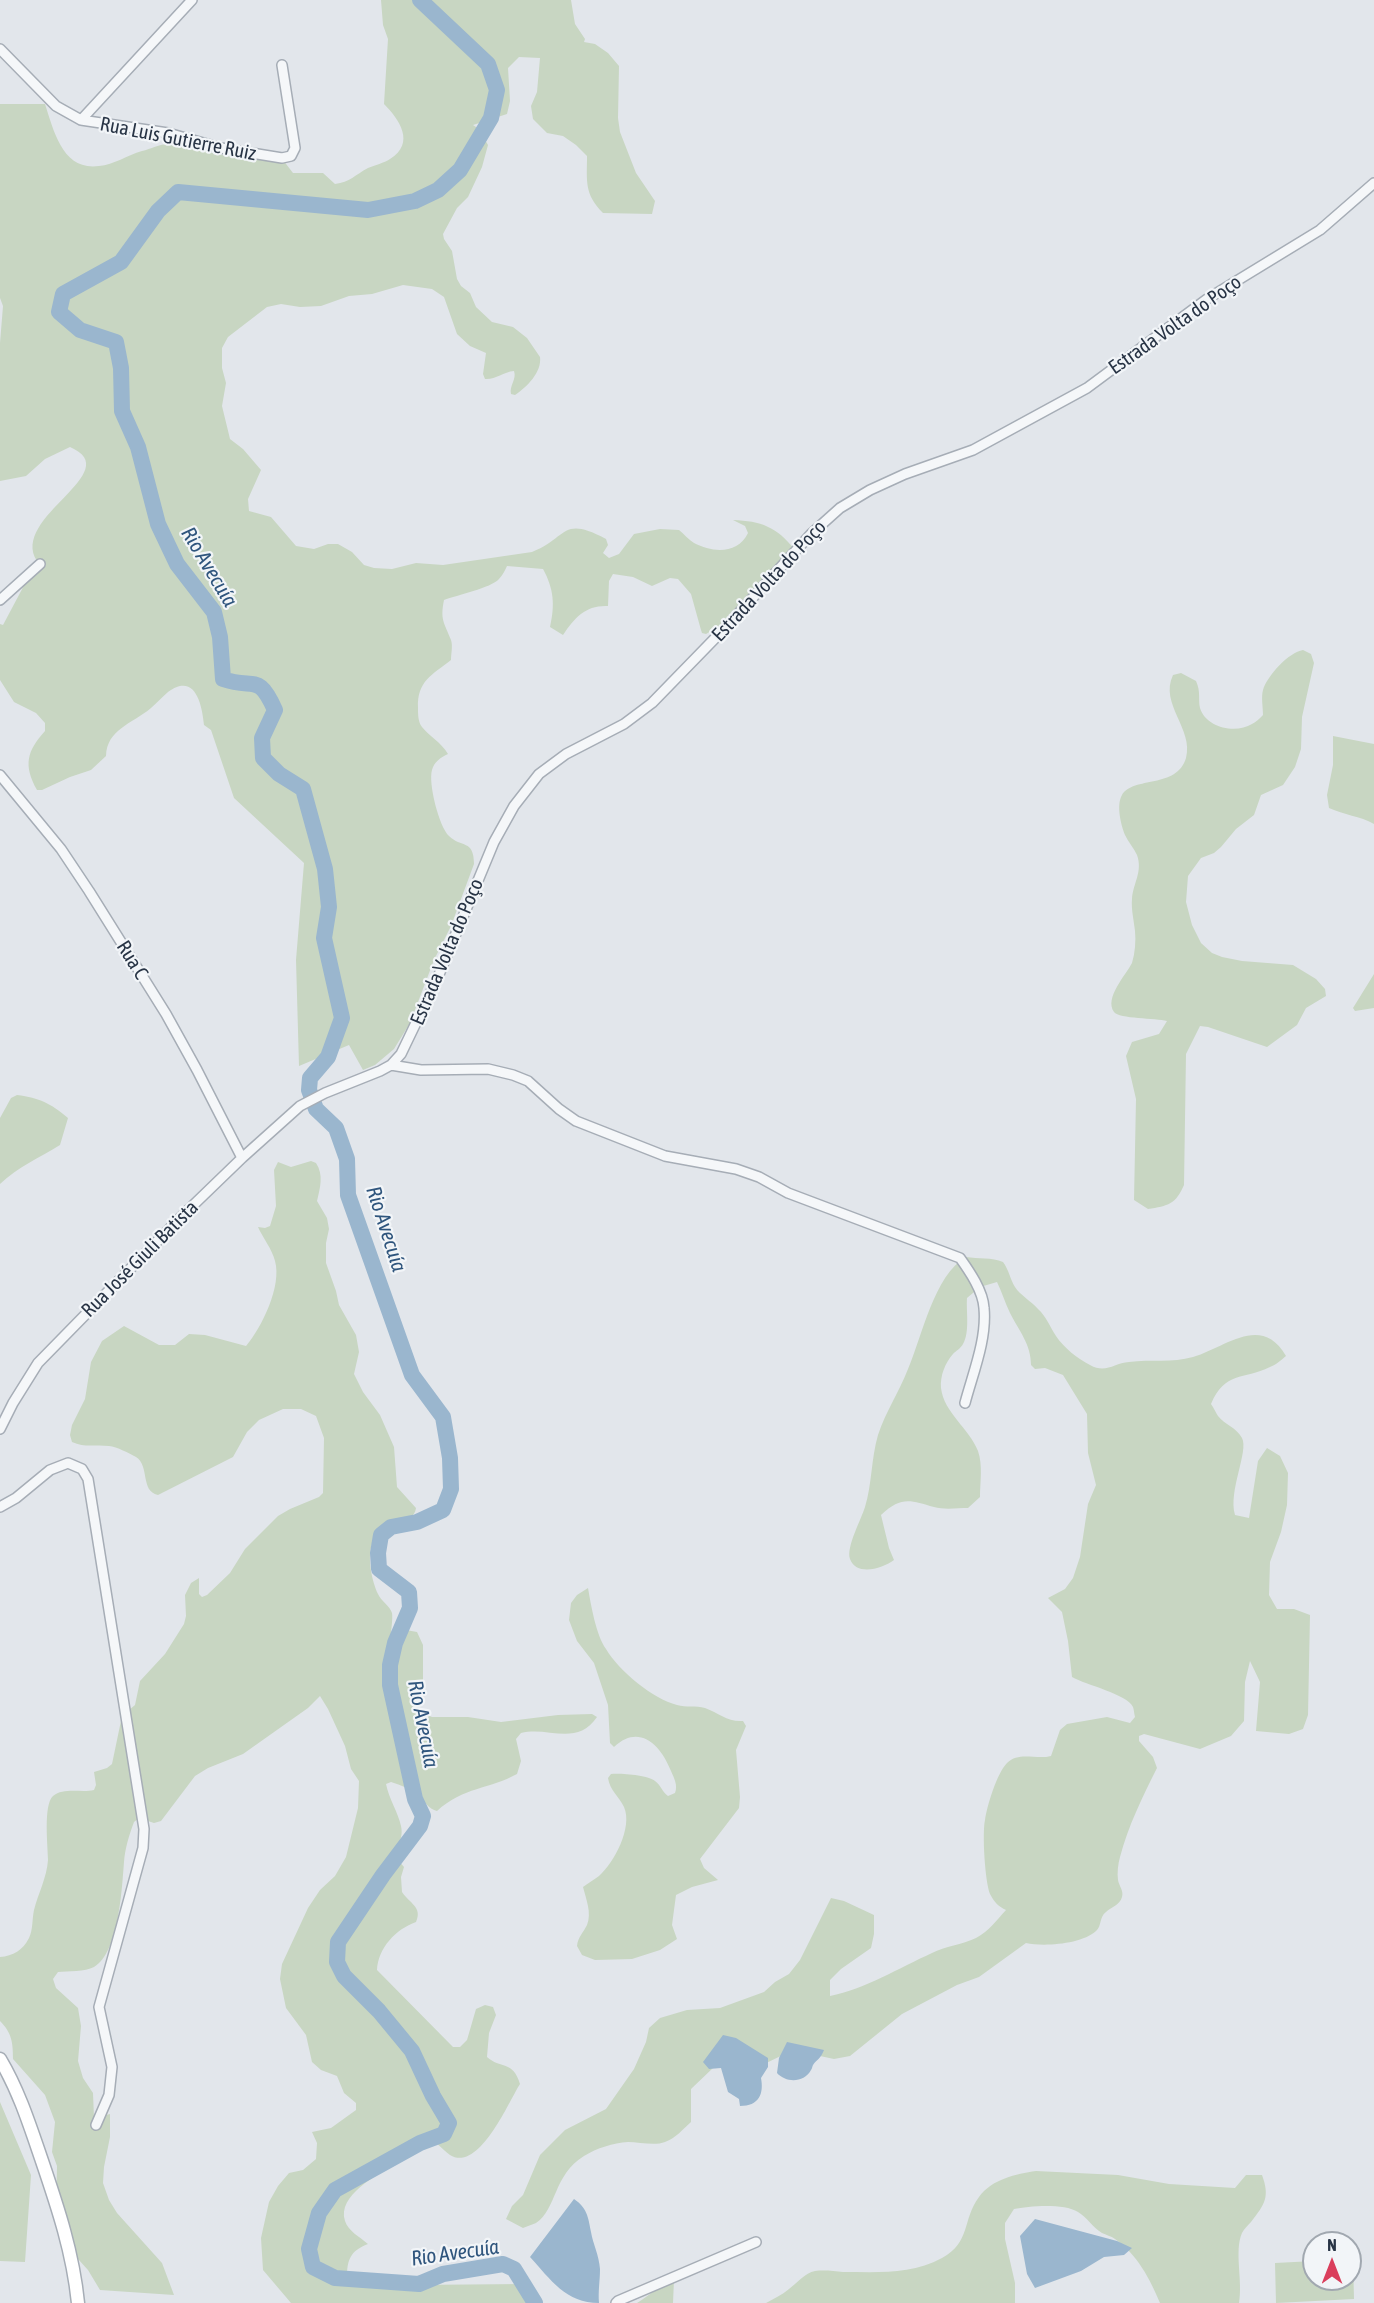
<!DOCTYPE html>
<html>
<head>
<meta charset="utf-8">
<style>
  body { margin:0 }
  #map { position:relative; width:1374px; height:2303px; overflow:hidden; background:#e2e6eb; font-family:"Asap Condensed",sans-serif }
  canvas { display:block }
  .north { position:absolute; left:1302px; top:2231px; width:60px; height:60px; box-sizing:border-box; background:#f2f5f8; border:2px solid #a1a8b0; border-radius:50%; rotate:0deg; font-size:16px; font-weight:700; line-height:24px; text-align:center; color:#283445 }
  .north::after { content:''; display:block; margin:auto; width:21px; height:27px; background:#da3e5c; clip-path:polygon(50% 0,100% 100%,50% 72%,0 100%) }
</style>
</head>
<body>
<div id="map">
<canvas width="1374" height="2303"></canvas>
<div class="north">N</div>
</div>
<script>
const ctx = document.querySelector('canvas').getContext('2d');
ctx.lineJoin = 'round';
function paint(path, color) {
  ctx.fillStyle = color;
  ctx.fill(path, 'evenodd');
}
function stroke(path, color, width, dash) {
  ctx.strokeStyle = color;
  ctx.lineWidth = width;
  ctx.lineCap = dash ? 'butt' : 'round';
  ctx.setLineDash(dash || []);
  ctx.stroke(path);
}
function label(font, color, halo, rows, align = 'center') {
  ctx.font = font + ' "Asap Condensed",sans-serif';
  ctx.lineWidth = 4.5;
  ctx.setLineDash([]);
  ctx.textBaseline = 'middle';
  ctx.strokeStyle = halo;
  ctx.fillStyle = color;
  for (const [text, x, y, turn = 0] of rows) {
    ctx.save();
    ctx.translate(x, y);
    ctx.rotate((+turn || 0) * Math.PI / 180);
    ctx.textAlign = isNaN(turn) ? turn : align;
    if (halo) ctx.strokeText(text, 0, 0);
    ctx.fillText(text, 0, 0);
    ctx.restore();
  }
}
paint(new Path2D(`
  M381 0H571L575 24 585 39 584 42 595 44 608 53 619 66 618 118 620 132 636 173 655 201 652 214 603 213C584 194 587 181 587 156L576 145 563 136 547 133 533 119 531 106 537 92 540 58 519 57 508 68 510 101 507 114 473 125 479 129 488 145 482 167 468 197 457 208 443 234 444 239 452 251 457 279 461 286 470 293 476 307 492 322 513 327 527 338 540 357C542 372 527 387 515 395L511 394C509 386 517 379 514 371 503 372 495 380 485 379L483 374 486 353 470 346 457 334 444 297 432 289 403 285 372 294 349 296 321 306 300 307 281 304 267 307 228 337 222 348V368L226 383 222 406 230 439 243 449 261 470 248 499 249 511 271 517 296 546 314 549 328 544H338L352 552 364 565 374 568 392 569 416 563 443 565 532 552C568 538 561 515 606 539L608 545 603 553 609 558 619 554 634 534 660 529 679 530C684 534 689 540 694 543 713 553 738 554 748 533L745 526 733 520C761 521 777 527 794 549L728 621 706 634 702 633 701 630 691 594 678 579 670 578 652 586 633 577 613 574 609 581 608 606C586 605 575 617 563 635L550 627C555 605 554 589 543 569L507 566C505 570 503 575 499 579 491 588 457 595 444 600 440 620 444 622 451 640 453 646 451 654 451 660 432 675 417 681 418 708 418 714 418 722 422 727 430 737 441 742 448 754 441 757 434 762 432 770 428 783 439 827 449 836 461 848 474 839 474 864L451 926 434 960 410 1023 394 1049 375 1065 363 1070 349 1045 299 1066 296 960 304 863 234 798 211 730 204 725C202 704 195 672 168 692 162 697 157 703 151 708 132 724 107 729 106 756L91 770 70 777 42 790H37C23 765 27 751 45 731V723L36 713 14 702 0 680V624L3 625 37 561C9 517 128 472 70 447L45 459 26 476 0 481V343L3 306 0 298V104H45C54 132 63 171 99 166 114 165 127 155 142 151 151 149 159 144 169 144 186 144 202 151 218 154 239 158 262 161 283 160L293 173H323L335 184C350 182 355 175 368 168 375 165 384 163 390 159 416 143 399 119 384 104L388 39 383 25Z
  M1303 650 1311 654 1314 663 1302 717 1301 749 1295 767 1283 785 1261 795 1254 815 1236 829 1221 847 1214 853 1201 858 1188 876 1186 902 1192 925 1201 943 1212 953 1222 957 1242 961 1293 965 1316 979 1325 989 1326 996 1306 1008 1297 1025 1267 1047 1208 1027 1200 1026 1186 1054 1184 1185C1176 1204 1168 1206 1148 1209L1134 1200 1136 1099 1126 1056 1132 1042 1159 1034 1167 1021C1156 1018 1119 1019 1114 1012 1104 998 1126 975 1132 963 1135 953 1136 941 1135 931 1134 921 1131 909 1132 899 1133 883 1143 872 1137 855 1134 848 1128 842 1125 835 1121 825 1116 805 1122 795 1133 776 1177 789 1186 758 1194 729 1159 704 1173 675L1181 673 1196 681C1201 692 1198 699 1200 708 1206 728 1236 734 1252 724 1256 722 1260 718 1263 715 1263 707 1261 697 1263 690 1267 676 1289 652 1303 650Z
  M1333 736 1374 744V824C1360 816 1344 815 1329 808L1327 795 1333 765Z
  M1374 974V1008L1355 1011 1353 1008Z
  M17 1095C40 1098 50 1103 68 1118L60 1145C39 1158 18 1167 0 1184V1118L11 1098Z
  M311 1161 316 1163C324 1175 320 1188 317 1201L327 1218 329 1229 326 1243V1263L336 1291 339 1305 356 1335 359 1352 354 1374 363 1392 380 1415 394 1447 397 1487 416 1508C414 1527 379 1522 372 1544 367 1558 372 1581 378 1594 381 1601 390 1606 392 1613 393 1619 391 1629 391 1636L394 1637 406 1630 417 1632 423 1645V1680L416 1700 417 1707 423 1713 432 1717H468L501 1722 558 1715 592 1714 597 1717C577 1747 548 1726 521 1733L516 1739 521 1761 517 1774C490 1789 463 1787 437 1811 429 1809 425 1802 418 1796 411 1789 401 1785 391 1782L386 1784C389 1799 398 1812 401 1826 405 1843 389 1850 404 1867L401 1877 402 1892C409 1903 423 1907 416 1922 396 1929 378 1948 377 1970L453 2047H460L467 2040 476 2009 485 2005 493 2007 496 2015 489 2033 487 2057C500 2069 513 2060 520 2084 509 2101 479 2173 450 2155 440 2148 435 2137 422 2140 413 2148 403 2157 393 2164 377 2176 337 2195 345 2221 348 2231 360 2237 368 2244 350 2251 347 2260 347 2278 367 2283 389 2280 409 2285L524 2284 537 2298 539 2303H291L263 2270 261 2238 269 2202 278 2186 289 2173 303 2170 316 2159 317 2143 312 2132 331 2128 356 2110V2103L344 2093 337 2076 321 2070 312 2062 306 2035 286 2008 280 1979 282 1964 308 1908 320 1890 335 1876 346 1857 358 1808 359 1781 351 1769 345 1746 328 1709 320 1696 308 1708 243 1754 208 1768 195 1776 161 1821 154 1823 139 1818 134 1822C129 1835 125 1849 124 1862 122 1887 119 1953 94 1967 85 1972 68 1971 58 1972L53 1979 56 1988 78 2008 81 2026 78 2061 83 2078 93 2093 94 2118 110 2114V2137L104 2167 103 2183 109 2200 117 2213 162 2263 174 2295 100 2290 88 2270 78 2259 56 2215 57 2166 52 2152 55 2122 45 2095 13 2059C13 2043 12 2033 0 2021V1957C13 1956 23 1950 29 1938 33 1930 32 1919 34 1910 38 1894 47 1877 48 1860 48 1847 43 1805 53 1796 64 1787 81 1793 94 1790L96 1785 94 1772 107 1768 112 1764 122 1716 135 1705 140 1681 165 1654 184 1624 186 1616 185 1595 191 1583 199 1578V1594L202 1597 207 1595 230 1573 245 1549 278 1516 290 1509 319 1497 323 1493 324 1438 316 1416 301 1409H283L259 1420 247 1432 233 1457 158 1495C140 1491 150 1466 136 1457 129 1453 117 1447 109 1446 96 1444 85 1448 72 1442L70 1435 72 1425 85 1399 91 1362 102 1341 124 1326 159 1345H175L189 1334 205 1335 246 1346C262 1327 282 1286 275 1261 272 1249 263 1238 258 1227L265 1228 270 1226 276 1206 274 1170 278 1162 291 1167Z
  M966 1257C978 1259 992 1257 1003 1262 1009 1270 1010 1279 1015 1287 1020 1295 1031 1301 1038 1309 1046 1316 1050 1327 1056 1336 1064 1348 1077 1358 1090 1365 1106 1374 1114 1363 1129 1362 1151 1359 1172 1363 1193 1357 1225 1348 1261 1313 1286 1356 1281 1360 1276 1365 1270 1367 1243 1380 1225 1371 1211 1404 1214 1408 1216 1413 1218 1416 1225 1425 1236 1427 1242 1438 1249 1451 1228 1491 1235 1515L1249 1518 1258 1461 1267 1448 1280 1456 1288 1473 1287 1505 1281 1532 1270 1562 1269 1595 1277 1609H1294L1310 1615 1308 1715 1303 1729 1289 1734 1256 1731 1260 1682 1250 1661 1245 1682 1244 1721 1231 1736 1200 1749 1144 1734 1139 1736V1741L1153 1757 1157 1768C1143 1796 1128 1826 1120 1857 1118 1864 1117 1873 1118 1880 1119 1886 1124 1891 1122 1897 1120 1905 1111 1907 1106 1912 1099 1917 1102 1926 1096 1931 1082 1944 1044 1947 1026 1943L979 1977 957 1985 902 2014 850 2056 834 2059 806 2053H787L760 2066 713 2068 691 2089V2122C683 2129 676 2138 665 2142 655 2146 639 2142 628 2142 613 2143 597 2148 584 2156 553 2175 557 2209 536 2223 532 2225 527 2226 523 2228L506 2219 512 2206 523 2195 540 2155 565 2130 606 2109 634 2069 646 2042 649 2028 660 2018 687 2010 720 2008 764 1992 775 1982 789 1974 800 1960 831 1898 844 1901 874 1915V1934L871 1948 841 1969 830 1980V1996C865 1989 899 1968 932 1953 945 1946 962 1945 976 1938 989 1931 996 1921 1006 1910 999 1907 994 1902 990 1894 985 1881 982 1833 985 1820 987 1806 997 1773 1007 1763 1019 1751 1036 1760 1051 1756L1060 1730 1067 1724 1107 1717 1130 1723 1135 1717C1134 1713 1134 1710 1133 1707 1127 1694 1086 1685 1072 1677L1068 1641 1062 1612 1048 1598 1065 1589 1073 1578 1080 1557 1088 1504 1096 1485 1088 1453 1087 1414 1063 1375 1045 1368 1035 1369 1031 1365C1031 1344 1019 1331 1010 1313 1005 1303 1002 1292 997 1282L980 1287 967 1298C966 1311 970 1332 963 1344 961 1348 956 1351 953 1354 945 1363 940 1376 941 1388 944 1413 969 1428 978 1451 983 1465 980 1483 980 1497L968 1508C958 1508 944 1510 934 1507 910 1500 901 1496 881 1515L889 1548 894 1560C883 1568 857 1577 850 1559 846 1547 861 1520 865 1507 872 1484 871 1459 878 1435 886 1411 899 1392 908 1369 922 1337 934 1275 966 1257Z
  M588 1588C591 1605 596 1635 606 1649 619 1671 653 1699 677 1705 686 1708 696 1705 705 1708 719 1713 727 1722 743 1721L746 1726 736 1750 740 1797 739 1808 700 1859 704 1868 718 1880 692 1887 676 1895 672 1925 677 1939 660 1950 632 1959 595 1960 582 1955 577 1946C578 1937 583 1933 587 1925 592 1913 586 1899 583 1887 588 1883 594 1880 599 1876 614 1863 633 1827 624 1807 619 1796 610 1791 608 1778L611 1774C620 1773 648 1775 655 1781 661 1785 662 1792 668 1796L675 1793C678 1785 674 1778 671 1771 661 1745 639 1723 614 1747L610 1743 608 1705 594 1663 577 1641 569 1620 571 1603 577 1595Z
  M0 2102 31 2175 25 2262 0 2261Z
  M1036 2171 1118 2175 1169 2184 1235 2188 1246 2175H1262C1270 2197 1265 2204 1251 2222 1248 2225 1244 2229 1242 2233 1234 2251 1243 2281 1239 2303H1160C1150 2279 1137 2254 1115 2239 1111 2236 1106 2235 1102 2233 1093 2228 1087 2217 1078 2212 1064 2203 1029 2206 1014 2209L1005 2223V2239L1015 2283V2303H766C773 2299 782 2295 789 2289 797 2283 805 2273 815 2271 824 2270 834 2271 843 2272 877 2272 911 2275 942 2258 971 2242 962 2220 979 2197 992 2179 1016 2174 1036 2171Z
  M1350 2259H1353L1354 2299 1276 2303 1275 2263 1314 2261V2279H1350Z
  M674 2280 673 2303H637C650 2295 660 2285 674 2280Z`), '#c8d6c2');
paint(new Path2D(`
  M723 2035 736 2038 768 2058V2067L761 2078C764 2094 759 2106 740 2106L739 2099 728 2092 721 2068 709 2069 703 2062Z
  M787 2042 824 2050C820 2060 817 2059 813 2065 812 2067 812 2069 811 2070 804 2083 786 2083 777 2073L779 2058Z
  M574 2199C587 2208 588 2216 591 2232 593 2244 599 2255 600 2269 600 2281 598 2291 599 2303 566 2303 551 2280 530 2257Z
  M1035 2219 1117 2241 1132 2248 1124 2255 1104 2257 1081 2271 1035 2288 1027 2274 1020 2236Z`), '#9ab6ce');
stroke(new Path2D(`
  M420 0 488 64 497 90 491 118 460 170 438 190 415 201 368 210 178 192 158 211 121 262 63 294 59 312 80 330 116 342 121 368 122 411 138 447 158 524 177 564 214 612 220 637 223 679C255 690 258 672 275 710L262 738 263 758 279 774 303 789 325 869 329 907 324 938 342 1018 328 1057 310 1078 309 1090 316 1109 336 1128 347 1159 348 1195 412 1375 443 1417 450 1458 451 1489 443 1510 417 1522 391 1527 381 1535 378 1553 379 1569 409 1592 410 1608 395 1643 390 1665V1685L415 1799 423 1816 420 1826 383 1875 338 1942 337 1962 344 1976 379 2011 412 2051 433 2096 449 2123 444 2134 420 2143 335 2190 319 2213 309 2249 313 2267 335 2278 419 2284 443 2274 503 2264 514 2269 535 2303`), '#9ab6ce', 16);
const minor = new Path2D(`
  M0 49 56 106 81 120 168 133 221 148 282 158 291 156 295 148 282 65
  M81 120 192 0
  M0 600 40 564
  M0 775 61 849 89 891 166 1014 197 1070 242 1158
  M391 1065 421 1070 488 1069 513 1075 528 1081 559 1109 576 1121 665 1156 736 1169 759 1177 788 1193 960 1258C970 1272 983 1291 984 1308 987 1339 973 1373 965 1403
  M0 1429 13 1403 38 1363 183 1215 242 1158 300 1106 325 1093 380 1071 391 1065 401 1054 438 977 494 842 514 806 539 774 566 754 624 724 652 703 725 628 811 534 840 508 870 490 905 474 973 450 1087 388 1207 299 1320 230 1374 183
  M0 1507 16 1498 50 1470 68 1463 82 1469 88 1479 144 1829 143 1848 99 2007 112 2067 109 2095 96 2125
  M616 2303 618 2301 756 2242`);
const secondary = new Path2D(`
  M0 2059C19 2091 30 2126 42 2161 58 2208 73 2253 78 2303`);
stroke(minor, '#a6adb6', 12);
stroke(secondary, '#a6adb6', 15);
stroke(minor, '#f5f7f9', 9);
stroke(secondary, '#fff', 12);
label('20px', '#283445', '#f2f5f8', [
  ["Rua Luis Gutierre Ruiz",178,139,11],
  ["Estrada Volta do Poço",1175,325,-35],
  ["Estrada Volta do Poço",769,581,-47],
  ["Estrada Volta do Poço",447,952,-67],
  ["Rua C",132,960,58],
  ["Rua José Giuli Batista",140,1259,-45]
]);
label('italic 21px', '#2f557d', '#f2f5f8', [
  ["Rio Avecuía",209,567,59],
  ["Rio Avecuía",386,1229,72],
  ["Rio Avecuía",423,1724,79],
  ["Rio Avecuía",455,2253,-8]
]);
</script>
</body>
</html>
